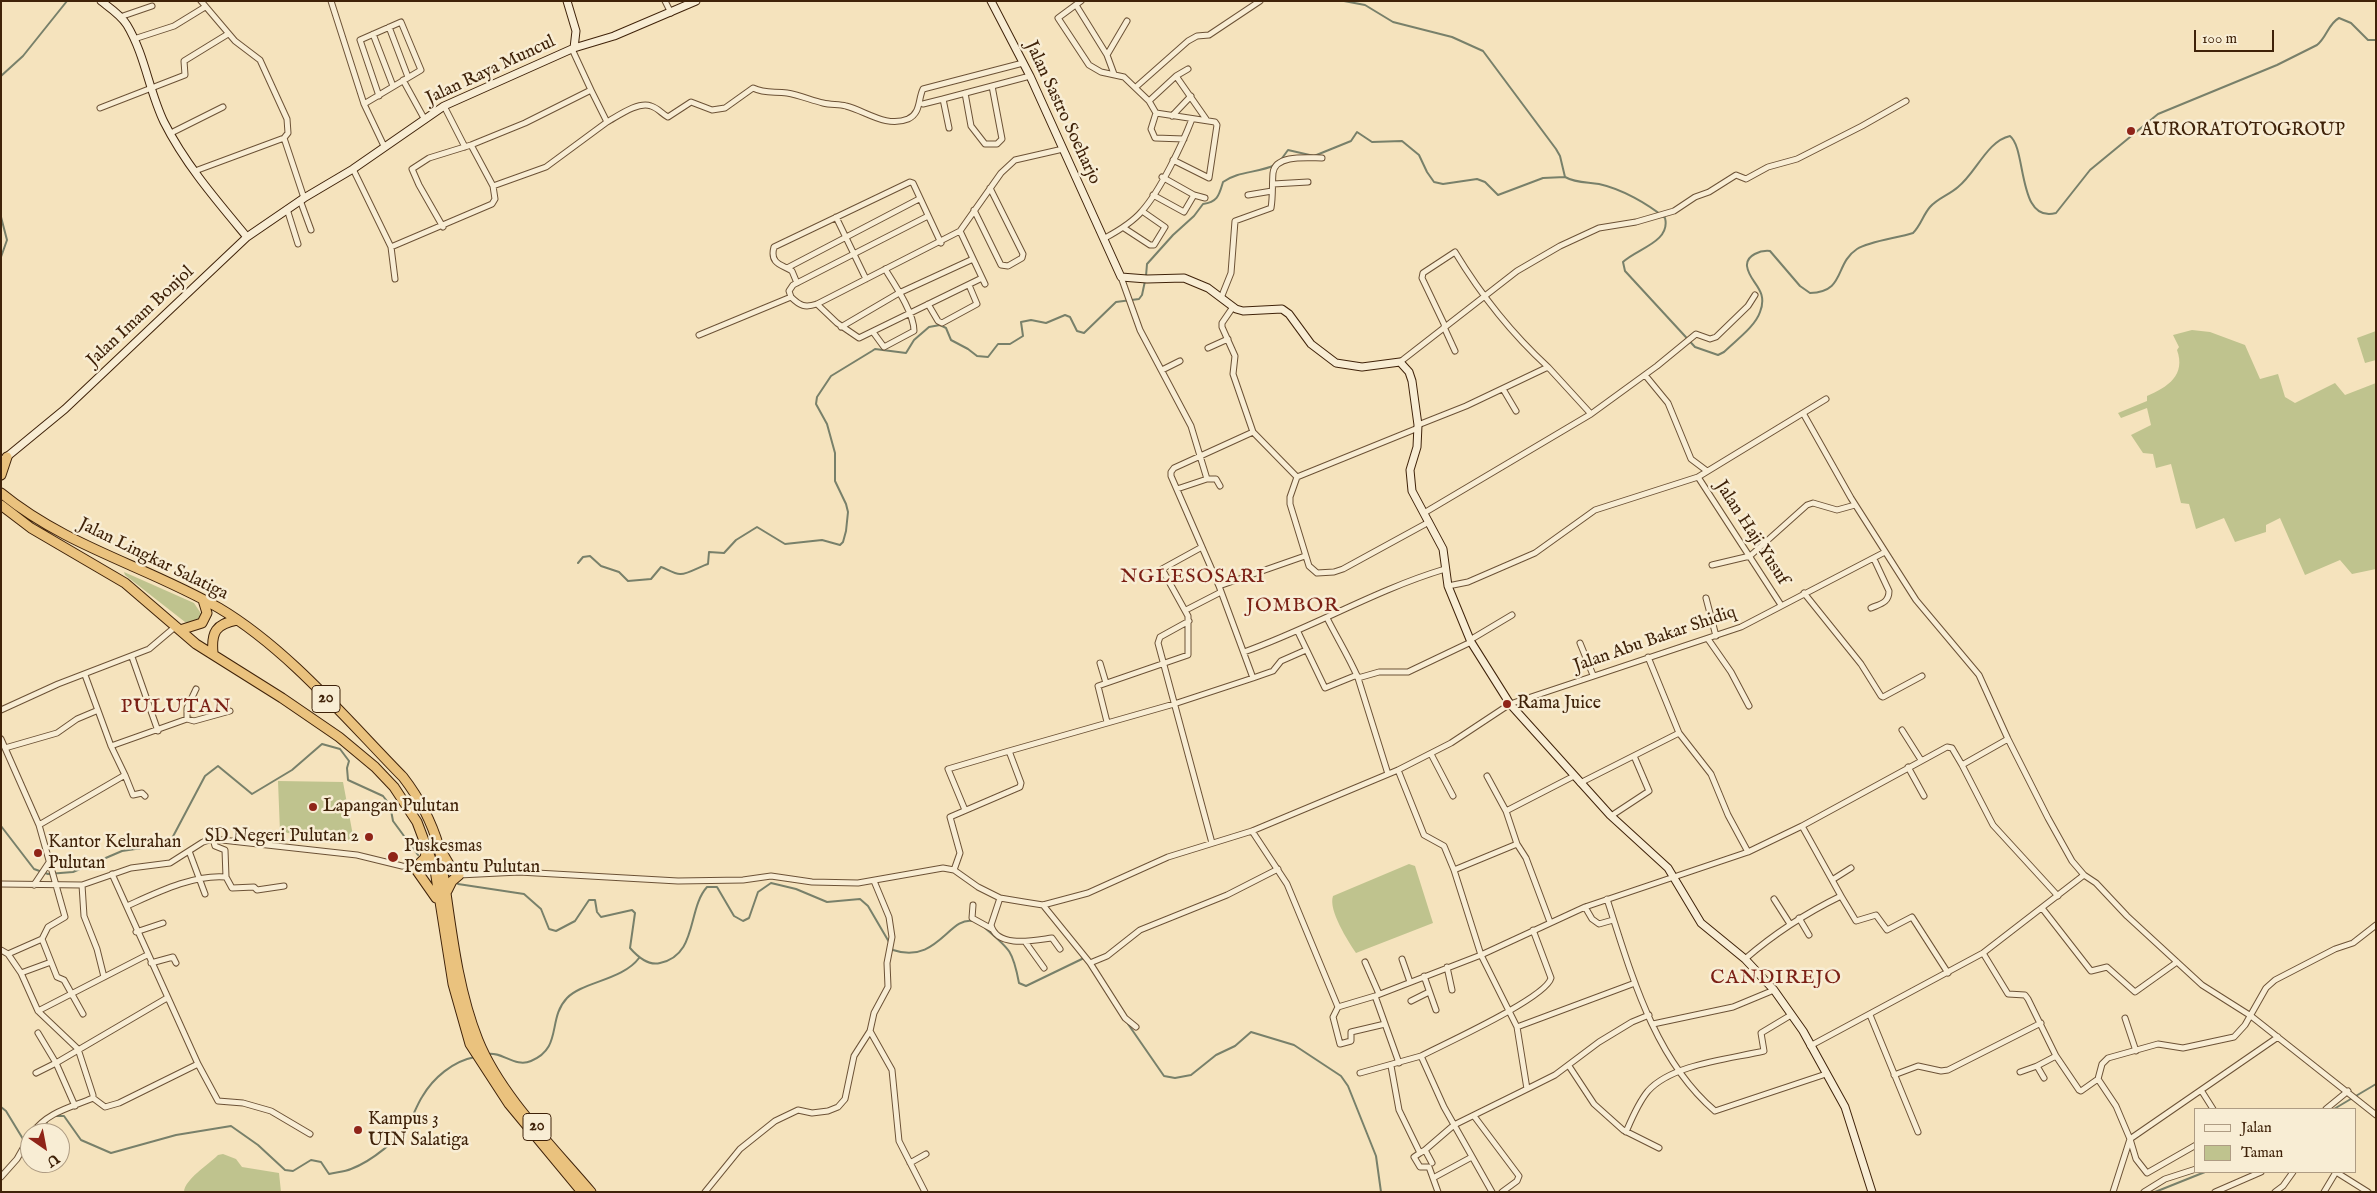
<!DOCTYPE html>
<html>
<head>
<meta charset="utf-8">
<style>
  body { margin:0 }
  #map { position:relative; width:2377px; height:1193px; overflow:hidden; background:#f5e3bd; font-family:"IM FELL English",serif }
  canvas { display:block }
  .frame { position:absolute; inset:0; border:2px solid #3f2209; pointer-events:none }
  .legend { position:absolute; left:2194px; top:1108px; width:162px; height:65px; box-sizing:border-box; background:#f8edd4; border:1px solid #ae9c83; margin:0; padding:6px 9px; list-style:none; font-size:15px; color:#3f2209 }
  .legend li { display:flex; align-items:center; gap:10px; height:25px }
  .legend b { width:25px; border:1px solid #ae9c83 }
  .north { position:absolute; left:20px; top:1123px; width:50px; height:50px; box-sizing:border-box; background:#f8edd4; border:1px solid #ae9c83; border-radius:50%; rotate:147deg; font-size:14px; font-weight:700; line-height:20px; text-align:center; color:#3f2209 }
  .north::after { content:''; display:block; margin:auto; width:18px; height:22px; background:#8f2418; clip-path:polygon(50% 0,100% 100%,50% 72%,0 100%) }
  .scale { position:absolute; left:2194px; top:30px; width:80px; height:22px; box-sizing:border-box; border:2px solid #3f2209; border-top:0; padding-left:6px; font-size:15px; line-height:18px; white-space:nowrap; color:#3f2209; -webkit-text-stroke:4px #f8edd4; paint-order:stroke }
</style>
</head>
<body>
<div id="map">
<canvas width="2377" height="1193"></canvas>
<div class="frame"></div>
<ul class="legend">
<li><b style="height:6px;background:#f8edd4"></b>Jalan</li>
<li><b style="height:14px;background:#bfc38e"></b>Taman</li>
</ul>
<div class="north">U</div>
<div class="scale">100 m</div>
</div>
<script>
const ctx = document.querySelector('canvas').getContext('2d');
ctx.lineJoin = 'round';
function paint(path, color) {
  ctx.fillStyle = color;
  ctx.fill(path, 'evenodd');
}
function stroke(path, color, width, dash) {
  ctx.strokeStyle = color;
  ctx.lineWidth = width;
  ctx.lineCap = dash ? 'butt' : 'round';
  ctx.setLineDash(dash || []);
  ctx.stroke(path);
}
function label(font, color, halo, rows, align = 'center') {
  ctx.font = font + ' "IM FELL English",serif';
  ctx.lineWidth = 5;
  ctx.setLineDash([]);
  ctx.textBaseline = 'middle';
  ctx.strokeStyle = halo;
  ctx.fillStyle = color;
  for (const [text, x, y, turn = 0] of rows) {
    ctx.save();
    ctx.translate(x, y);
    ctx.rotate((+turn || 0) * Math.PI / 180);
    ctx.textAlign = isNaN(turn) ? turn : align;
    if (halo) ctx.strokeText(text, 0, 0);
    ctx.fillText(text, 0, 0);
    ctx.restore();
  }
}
paint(new Path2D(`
  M2192 330 2210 332 2245 345 2260 379 2278 374 2285 397 2295 403 2335 383 2345 395 2376 383V569L2352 574 2340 560 2305 575 2280 518 2266 525V532L2235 542 2224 518 2196 529 2189 504 2181 503 2171 464 2156 468 2153 454 2143 453 2131 435 2151 425 2147 408 2121 418 2118 413 2147 401V396C2168 387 2186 375 2177 350L2179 347 2173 335Z
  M2376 331V360L2365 363 2357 338Z
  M124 572 194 603 202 615C198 621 192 624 185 622L125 575Z
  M278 781 343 782 354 841 280 832Z
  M1409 864 1415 866 1433 923 1356 953C1348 941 1328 910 1333 896Z
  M223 1154 236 1159 242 1167 279 1173 281 1192H184C185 1179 208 1165 218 1155Z`), '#bfc38e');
stroke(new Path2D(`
  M1344 1 1365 5 1393 22 1452 37 1483 51 1556 149 1560 156 1565 177C1576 183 1587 182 1599 184 1622 189 1648 204 1665 218 1671 242 1636 249 1623 262L1625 271 1695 347 1718 355 1724 352C1735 341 1755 327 1760 312 1769 289 1749 283 1747 266 1746 255 1761 250 1770 251L1800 286 1810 293C1846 292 1834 264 1857 249 1870 241 1898 238 1913 233 1921 225 1923 215 1930 207 1938 198 1949 195 1958 187 1976 173 1987 141 2010 136 2027 149 2017 224 2056 213L2090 170 2158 114 2277 65 2317 45C2327 37 2328 24 2339 18L2351 23 2368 40H2376
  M1 76 23 56 67 1
  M1280 161 1288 150 1314 156 1351 141 1357 132 1372 142 1402 141 1419 155 1427 172 1434 182 1443 184 1477 179 1485 182 1498 195 1543 178 1565 177
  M1 217 7 240 1 257
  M1146 276 1147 264 1173 235 1194 216 1203 204C1218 202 1219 195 1223 182 1238 171 1258 173 1275 165
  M578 563 583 557 590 556 601 566 619 572 628 581 651 579 661 567C667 569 674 574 680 574 686 575 701 566 708 564L709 552 724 553 736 540 757 527 785 544 822 540 840 545 843 542 846 531 848 512 846 504 835 481V453L827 424 816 404 817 397 831 376 872 351 875 349 906 353 914 340 929 327 940 325 946 328 951 340 968 349 977 356 988 357 998 344H1010L1023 336 1021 322 1031 320 1046 323 1065 315 1070 317 1077 331 1084 333 1116 302 1139 299 1142 295 1145 281
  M1 826 34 869 48 874 73 872 122 851 169 844 205 776 218 766 252 794 292 770 322 744 340 749 349 761 347 768 348 780 383 796 390 805 393 821 418 855
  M458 884 524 894 541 909 549 929 556 931 575 921 589 900H595L597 912 601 917 632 910 635 913 630 948C637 956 648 966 660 963 698 955 687 909 707 887H717L734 916 743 921 749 918 758 892 771 883 796 889 827 902 860 899 868 906 889 942
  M985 928C1010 949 1013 951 1019 983L1026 986 1084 958
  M891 947 893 950C937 965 949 916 973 921
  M1128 1024 1164 1076 1175 1078 1191 1075 1216 1055 1235 1046 1251 1032 1294 1045 1341 1076 1348 1086 1376 1156 1381 1192
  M487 1054C502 1051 515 1068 531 1061 563 1048 547 1019 567 998 582 982 623 980 639 958
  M1 1107 6 1111 23 1139 30 1141
  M2334 1109 2376 1084
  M55 1116H64L81 1140 111 1153 176 1135 231 1126 258 1145 285 1170 293 1171 311 1160 321 1162 329 1174C336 1172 344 1172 351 1169 372 1161 398 1140 410 1121 414 1114 417 1105 422 1097 433 1078 453 1061 475 1057
  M42 1133 47 1122
  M2155 1192 2205 1172`), '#78806a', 2);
const street = new Path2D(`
  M201 1 235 41 260 60 287 119 288 133 284 138 304 198
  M331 1 364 104 384 146
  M665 1 671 13
  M1081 1 1058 18 1089 65 1101 72 1124 77 1149 101 1156 113 1215 122 1217 125 1209 178 1173 160
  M1076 5 1107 55
  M120 17 152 6
  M389 27 408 77
  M373 34 393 86
  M134 39 174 26 205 7
  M1114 74 1107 55 1127 21
  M1176 76 1206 119
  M403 80 425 120
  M1136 87 1188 41 1197 36 1209 35 1260 1
  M591 90 607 122C618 116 638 101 651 106 658 108 662 114 668 117L691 102 712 110 725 108 753 88C765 94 775 91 787 93 799 95 811 100 823 103 831 105 839 104 846 106 866 111 886 128 908 119 921 113 918 99 923 89L1023 63
  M965 93 971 126 985 144H997L1002 139 992 86
  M1149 101 1176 76 1188 69
  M364 104 421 70 401 22 360 40 379 96
  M923 104 943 99
  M444 106 465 147
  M100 108 185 75 184 61 228 34
  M1156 113 1151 129 1155 138 1184 139
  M1172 116 1191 96
  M949 128 943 99 1030 76
  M171 133 223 107
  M471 145 493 186
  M353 169 391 247 395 279
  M195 171 284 138
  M1162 177 1194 195 1205 198
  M1273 184 1308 182
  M1153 195 1184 212 1194 195
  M1248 195 1272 191
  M300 200 311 230
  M287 209 298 244
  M974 210 1001 265 1008 266 1022 258 1023 254 990 188
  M836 217 866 279
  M443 227 419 185 412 169 429 158 471 145 525 123 591 90 572 49
  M1124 228 1150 245H1154L1165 227 1142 211
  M960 231 985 284
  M1105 238C1118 231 1132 223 1142 211 1160 191 1182 145 1192 119
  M391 247 492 204 495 199 493 186 546 167 607 122
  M787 268 919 199
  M1121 277 1140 330 1191 426 1207 479
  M797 283 792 271C784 265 769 265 774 247L910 182 913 183 941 243
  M791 297 789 291 793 285 928 216
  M1221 298 1231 273 1235 221 1271 208C1273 197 1272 185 1273 173 1275 154 1309 158 1322 158
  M817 304 837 323 859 338 982 278
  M928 304 938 321 942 323 977 304 969 285
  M1233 307 1222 323V327L1235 356 1233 374 1253 432
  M1445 326 1422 278 1423 273 1455 252C1481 295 1511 333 1548 367
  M841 327 899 293 973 259
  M1444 327 1455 351
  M873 332 884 347 914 331C914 313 895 285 885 269
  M699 335 791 297C800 306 805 308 817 304L960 231 1001 173 1015 160 1063 149
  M1208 348 1228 339
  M1400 362 1517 271 1560 246 1599 228 1636 222 1674 211 1695 197 1709 192 1736 175 1746 179 1768 167 1797 159 1862 126 1906 101
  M1162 370 1180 361
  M1645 375 1668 403 1691 459 1707 471
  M1503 389 1516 411
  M1803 413 1851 498 1916 600 1979 675 2008 739 2048 818 2072 861 2084 875
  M1591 414 1657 366 1696 334 1710 339 1716 337 1748 306 1755 295
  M1418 425 1466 406 1548 367 1591 414 1424 513
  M1297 477 1290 497V504L1309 566 1317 573 1334 572 1343 569 1429 522
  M1698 477 1781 605
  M1177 489 1207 479H1216L1220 486
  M1712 565 1750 556 1807 505 1813 503 1837 510 1855 505
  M1219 586 1305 556
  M1448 586 1468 582 1535 553 1595 510 1698 477 1826 399
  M1804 593 1861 664 1881 696 1883 697 1922 676
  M1706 598 1716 636
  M1871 608C1880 604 1889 603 1889 591L1874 559
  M1186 610 1221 592
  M1327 618C1337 638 1349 657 1358 678
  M1189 621 1160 637 1158 643 1212 843
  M1298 632 1325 688 1357 675
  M1708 639 1731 672 1749 706
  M1470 640 1512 615
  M1580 643 1593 675
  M1244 652C1312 628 1375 590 1445 569
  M132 657 158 731
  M1100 663 1106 683
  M85 675 111 746
  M1253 678 1273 671 1281 661 1306 650
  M1 710 58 684 149 649 175 627
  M187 719V708L196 689
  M1107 722 1098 686 1188 655V616L1162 569 1202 547
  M1902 730 1921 760
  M1679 733 1711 774 1728 815 1748 852
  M1 739 39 825 65 917 48 927 42 939 8 954
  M5 748 57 733 77 719 96 711
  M1431 754 1453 796
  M1962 765 1993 825 2058 896
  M1908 767 1924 796
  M1398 770 1424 835 1444 846 1454 870
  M1388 774 1358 678 1379 672H1408L1471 642
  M125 775 133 795 142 793 145 796
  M1580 783 1679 733 1648 657
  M965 810 948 769 1009 751
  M1506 811 1574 776
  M1611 816 1649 791 1634 756
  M39 825 125 775 111 746 187 719 194 721 230 711
  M1802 826 1841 896
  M1252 831 1287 884 1338 1007 1375 996 1481 955 1585 907 1748 852 1802 826 1947 747 1952 748 1962 765 2008 739
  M213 839 215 846 225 850 226 877
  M1517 844 1526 858 1550 922
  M189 851 205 894
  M954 870 960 853 950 817 1020 787 1021 783 1009 751 1174 704 1253 678 1219 586 1171 476V472L1174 468 1253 432 1297 477 1418 428
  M1832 880 1851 868
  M1 884 82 885 131 868 170 863 203 842 213 839 357 855 402 866 443 870 459 875 519 872 678 881 743 880 771 876 812 882 858 883 943 868 954 870 978 887 1000 898 1024 902 1043 905 1088 893 1168 857 1252 831 1398 770 1451 743 1510 704 1741 627 1885 552
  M34 885 50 861
  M82 885 84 916 97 949 104 977
  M1000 898 991 925C997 949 1036 940 1052 938L1060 949
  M1607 899C1631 973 1654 1059 1715 1111L1826 1074
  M1774 899 1790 924
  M973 905 972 918 992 929
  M1043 905 1090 963 1125 1018 1136 1027
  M127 906C156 893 194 874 226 877L232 888 254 887 257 890 284 886
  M1585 907 1592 919 1599 924 1613 920
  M2042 908 2091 971 2107 967 2135 992 2177 962
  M1799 918 1809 935
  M136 932 163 923
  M42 939 57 977 64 980 83 1014
  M1026 943 1044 968
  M1 950 8 954 21 973 38 1011 78 1049 93 1095V1098C69 1108 48 1112 32 1133
  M1983 953 2008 994 2025 995 2028 999 2056 1056 2079 1090 2081 1091 2098 1079 2116 1106 2130 1139 2278 1037
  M1402 959 1410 982
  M1745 959C1775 933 1806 913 1841 896L1856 921 1876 915 1887 930 1912 917 1948 973
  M1365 962 1379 994
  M151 963 173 957 176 963
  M1090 963 1107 956 1140 930 1227 895 1278 869
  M1447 967 1452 990
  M21 973 51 962
  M1424 976 1436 1010
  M1375 996 1399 1063
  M1411 1001 1429 992
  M1338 1007 1333 1017 1340 1044 1351 1041V1032L1385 1024
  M38 1011 147 955
  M1870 1015 1918 1132
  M2125 1018 2136 1051
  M1653 1024 1733 1007 1774 990
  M1517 1027 1635 983
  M870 1031 892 1070 899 1141 925 1192
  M38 1033 56 1063 75 1106
  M1810 1046 1983 953 2084 875 2096 883 2127 916 2202 985 2251 1016 2376 1115
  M1421 1056C1444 1044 1546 998 1551 978L1533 930
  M198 1064 218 1101 243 1103 271 1111 310 1134
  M1391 1066 1399 1110 1420 1153 1425 1150 1432 1163
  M1569 1066 1594 1104 1623 1130 1659 1148
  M2020 1072 2037 1066
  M36 1073 56 1063 167 998
  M1360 1073 1421 1056 1444 1107 1492 1192
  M1894 1075 1918 1066 1941 1071 1948 1070 2041 1023
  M2044 1078 2037 1066 2056 1056
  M2098 1079 2102 1064 2108 1058 2158 1044 2183 1048 2234 1037 2245 1025 2266 988 2275 980 2335 949 2353 943 2376 925
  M1527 1089 1555 1075 1599 1042 1632 1022 1649 1015
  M2201 1090 2213 1109
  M93 1098 105 1107 119 1103 198 1064 112 874
  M2326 1109 2348 1091
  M1474 1116 1519 1176 1517 1181 1502 1192
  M1454 1125 1527 1089 1517 1027 1481 955 1454 870 1517 844 1506 811 1487 776
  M1626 1132C1632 1118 1638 1103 1648 1091 1672 1064 1730 1059 1764 1051L1761 1033 1791 1015
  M1425 1150 1454 1125
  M1420 1153 1414 1157 1420 1167H1429L1438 1192
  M910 1163 926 1154
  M2336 1172 2368 1192
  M1 1177 17 1159 30 1136
  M1433 1178 1470 1158
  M705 1192 740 1149 775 1121 798 1110 812 1113 828 1111 838 1107 845 1099 854 1056 870 1031 874 1013 888 987 887 963 892 937 889 917 874 881
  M2113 1192 2130 1139 2136 1159 2147 1173 2196 1145
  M2144 1192 2165 1179 2196 1169
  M2215 1192 2261 1172
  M2275 1192 2283 1186 2293 1172
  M2324 1192 2336 1172`);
const secondary = new Path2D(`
  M101 1C110 8 121 15 127 25 145 55 149 91 164 122 185 164 217 201 247 237
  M991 1 1030 76 1121 277 1147 279 1184 278 1208 288 1236 309 1243 311 1282 309 1289 314 1311 344 1336 363 1362 367 1400 362 1409 372 1412 381 1418 425 1417 447 1410 470 1412 491 1443 549 1448 586 1471 642 1510 704 1610 815 1668 868 1701 923 1745 959 1774 990 1803 1031 1845 1107 1872 1192
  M574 48 614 36 696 1
  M3 460 65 409 247 237 304 198 353 169 444 106 574 48 576 31 567 1`);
const highway = new Path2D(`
  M1 475 7 457
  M1 493C67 547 146 566 219 608 288 649 347 720 403 777 420 799 431 820 439 847 450 911 454 980 478 1040 500 1095 553 1147 591 1192
  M1 505 31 528 125 583 196 644 282 698 339 737 375 767 394 787 417 822 435 870 453 984 470 1044 509 1104 582 1192
  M180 630 202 623 207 613 203 600
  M213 653C211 632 216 624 237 620
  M427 848 425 858 415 868 436 898
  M443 854 450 866 459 875 452 881 447 891`);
stroke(street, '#6c5236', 7);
stroke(secondary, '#3f2209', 9);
stroke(highway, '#3f2209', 11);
stroke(street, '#f8edd4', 5);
stroke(secondary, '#f8edd4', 7);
stroke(highway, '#eac27e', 9);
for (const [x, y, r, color] of [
  [2131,131,5,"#8f2418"],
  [1507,704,5,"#8f2418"],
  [313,807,5,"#8f2418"],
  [369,837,5,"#8f2418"],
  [38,853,5,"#8f2418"],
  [393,857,6,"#8f2418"],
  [358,1130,5,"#8f2418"]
]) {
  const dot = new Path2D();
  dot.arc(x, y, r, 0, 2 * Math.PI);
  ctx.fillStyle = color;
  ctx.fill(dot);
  stroke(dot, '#f8edd4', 2);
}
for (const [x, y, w] of [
  [326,699,28],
  [537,1127,28]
]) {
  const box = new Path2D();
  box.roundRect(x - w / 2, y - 13.5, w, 27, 4);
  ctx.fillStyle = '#f8edd4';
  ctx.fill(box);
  stroke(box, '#3f2209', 1);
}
label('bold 16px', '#3f2209', null, [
  ["20",326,699],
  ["20",537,1127]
]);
label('18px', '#3f2209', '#f8edd4', [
  ["Jalan Raya Muncul",491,71,-25],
  ["Jalan Sastro Soeharjo",1062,113,65],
  ["Jalan Imam Bonjol",141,317,-43],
  ["Jalan Haji Yusuf",1751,533,57],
  ["Jalan Lingkar Salatiga",153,560,26],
  ["Jalan Abu Bakar Shidiq",1655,640,-19]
]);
label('18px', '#3f2209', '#f8edd4', [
  ["AURORATOTOGROUP",2141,131],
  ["Rama Juice",1517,704],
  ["Lapangan Pulutan",323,807],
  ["SD Negeri Pulutan 2",359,837,"right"],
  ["Kantor Kelurahan",48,843],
  ["Pulutan",48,864],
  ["Puskesmas",404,847],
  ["Pembantu Pulutan",404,868],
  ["Kampus 3",368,1120],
  ["UIN Salatiga",368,1141]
], 'left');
ctx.letterSpacing = '1px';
label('20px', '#7a1f14', '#f8edd4', [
  ["NGLESOSARI",1193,578],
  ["JOMBOR",1293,607],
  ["PULUTAN",176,708],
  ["CANDIREJO",1776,979]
]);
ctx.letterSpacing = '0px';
</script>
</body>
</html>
